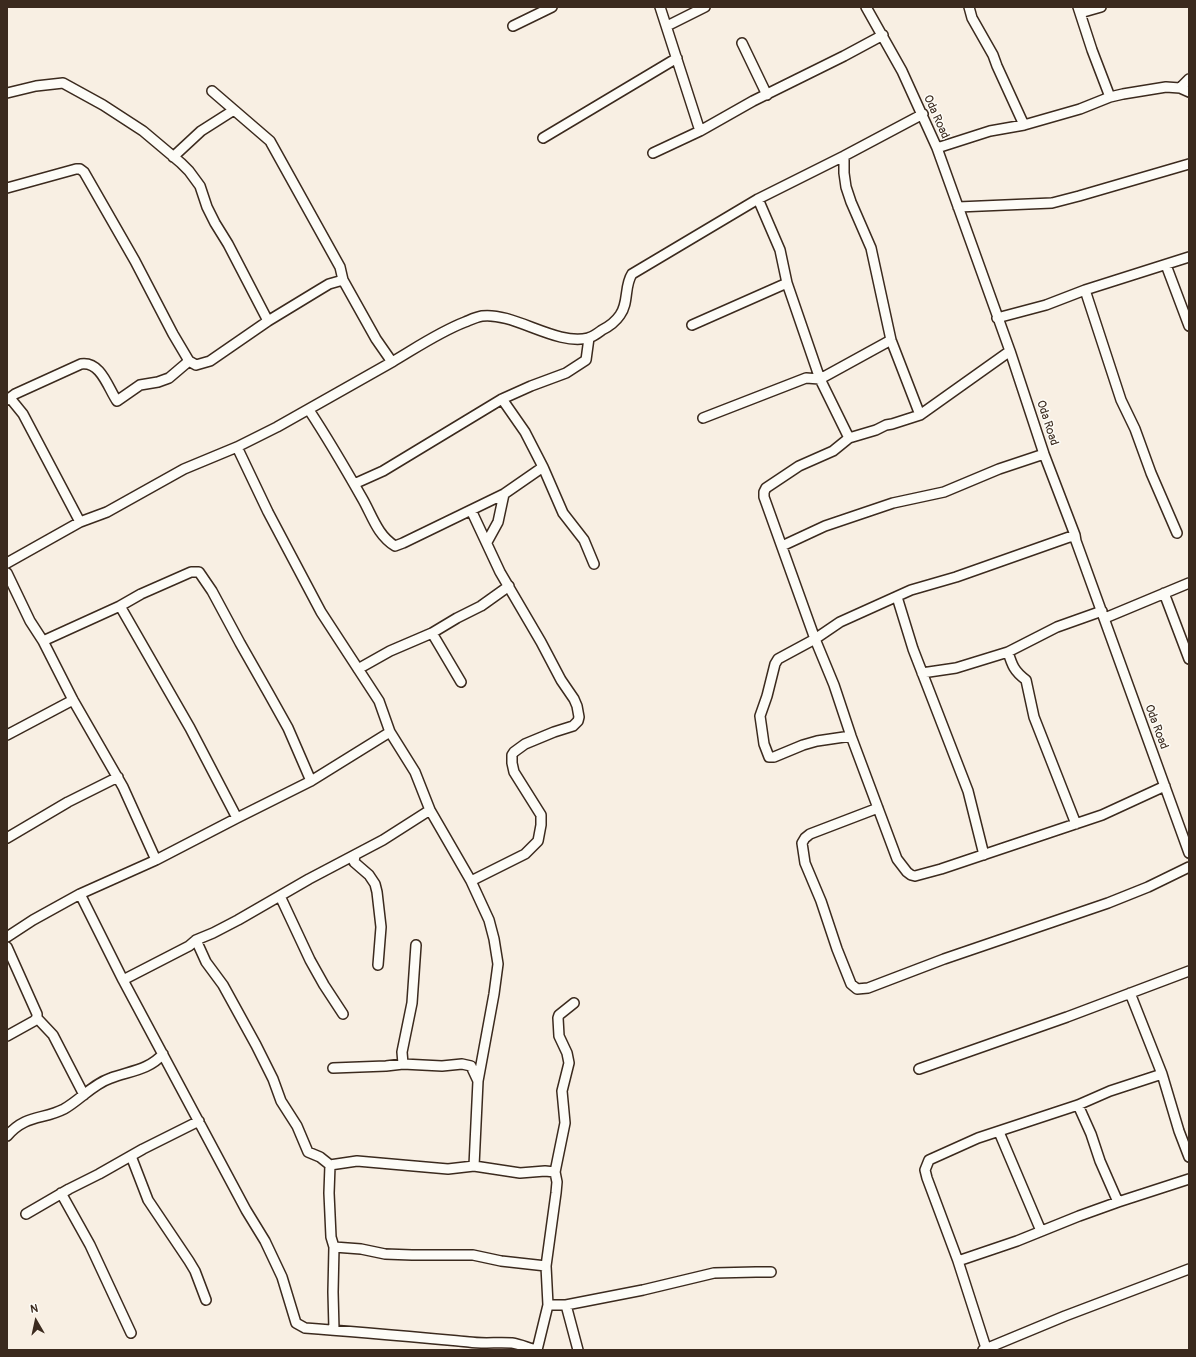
<!DOCTYPE html>
<html>
<head>
<meta charset="utf-8">
<style>
  body { margin:0 }
  #map { position:relative; width:1196px; height:1357px; overflow:hidden; background:#f8efe3; font-family:Pangolin,sans-serif }
  canvas { display:block }
  .frame { position:absolute; inset:0; border:8px solid #3b2a1e; pointer-events:none }
  .north { position:absolute; left:16px; top:1301px; width:40px; height:40px; -webkit-text-stroke:3px #fdfcf7; paint-order:stroke; rotate:351deg; font-size:11px; font-weight:700; line-height:16px; text-align:center; color:#3b2a1e }
  .north::after { content:''; display:block; margin:auto; width:14px; height:18px; background:#3b2a1e; clip-path:polygon(50% 0,100% 100%,50% 72%,0 100%) }
</style>
</head>
<body>
<div id="map">
<canvas width="1196" height="1357"></canvas>
<div class="frame"></div>
<div class="north">N</div>
</div>
<script>
const ctx = document.querySelector('canvas').getContext('2d');
ctx.lineJoin = 'round';
function stroke(path, color, width, dash) {
  ctx.strokeStyle = color;
  ctx.lineWidth = width;
  ctx.lineCap = dash ? 'butt' : 'round';
  ctx.setLineDash(dash || []);
  ctx.stroke(path);
}
function label(font, color, halo, rows, align = 'center') {
  ctx.font = font + ' Pangolin,sans-serif';
  ctx.lineWidth = 3;
  ctx.setLineDash([]);
  ctx.textBaseline = 'middle';
  ctx.strokeStyle = halo;
  ctx.fillStyle = color;
  for (const [text, x, y, turn = 0] of rows) {
    ctx.save();
    ctx.translate(x, y);
    ctx.rotate((+turn || 0) * Math.PI / 180);
    ctx.textAlign = isNaN(turn) ? turn : align;
    if (halo) ctx.strokeText(text, 0, 0);
    ctx.fillText(text, 0, 0);
    ctx.restore();
  }
}
const minor = new Path2D(`
  M660 7 700 131
  M866 7 902 71 937 148 1010 351 1044 454 1075 535 1076 541 1189 853
  M969 7 972 18 993 55 997 66 1024 125
  M1078 7 1092 50 1110 97
  M1080 13 1101 7
  M513 26 552 7
  M667 26 705 7
  M742 43 767 95
  M1180 88 1189 79
  M212 91 270 141 340 267 343 280
  M7 93 36 86 63 83 103 105 143 131 181 163 189 171 200 186 207 207 215 223 228 244 268 321
  M543 138 677 58
  M937 148 990 131 1024 125 1080 109 1110 97 1123 94 1166 87 1180 88 1189 92
  M653 153 700 131 753 101 844 56 883 35
  M844 156V173L846 187 851 202 871 248 891 340 920 415
  M173 157 201 131 234 110
  M7 188 76 169H80L84 172 135 261 173 334 189 361 196 365 210 361 268 321 319 290 329 284 343 280 376 339 392 362C416 348 439 332 465 322 470 320 476 317 482 316 514 312 556 346 588 338 593 337 598 333 602 330 608 327 616 321 620 315 629 303 624 286 632 274L758 199 844 156 923 114
  M758 199 780 250 787 283 820 379 849 438
  M958 207 1052 203 1079 196 1189 164
  M1166 265 1189 326
  M1085 290 1121 400 1135 429 1151 473 1177 533
  M997 318 1046 305 1085 290 1189 257
  M692 325 787 283
  M1010 351 920 415 892 424 886 425 876 430 849 438 833 451 799 466 766 488 764 492V497L815 639 834 685 851 736 897 859 907 872 911 875 915 876 941 869 1102 815 1165 786
  M10 398 23 414 80 522
  M502 399 525 432 543 467 563 513 584 540 594 564
  M7 400 15 394 81 364C101 361 108 388 117 401L140 385 158 382 169 378 189 361
  M309 410C328 439 345 468 362 498 372 515 377 535 395 546L403 543 504 494 543 467
  M703 418 806 378 820 379 891 340
  M237 447 268 512 321 612 379 701 390 732 415 772 430 810 471 881 489 920 494 939 498 964 494 994 478 1081 474 1166
  M354 484 383 471 502 399 531 386 566 373 586 360 589 338
  M487 542 498 522 504 494
  M782 546 825 526 893 503 944 492 999 469 1044 454
  M7 563 80 522 107 512 184 469 237 447 277 427 392 362
  M7 573 30 621 43 641 73 700 123 787 156 860
  M1164 593 1189 659
  M897 597 913 649 968 791 984 855
  M120 606 190 728 237 818
  M1105 618 1189 583
  M432 633 461 682
  M43 641 120 606 141 594 191 572H199L212 591 240 643 269 694 288 728 311 781
  M1008 652C1012 665 1014 671 1026 680L1034 717 1076 824
  M358 669 390 651 432 633 457 618 481 606 509 586
  M922 673 956 668 1008 652 1057 627 1102 611
  M7 735 73 700
  M851 736 817 741 803 745 774 757H769L764 744 760 716 767 696 775 664 778 659 815 639 840 622 911 590 956 577 1075 535
  M878 808 810 834 805 838 802 843 805 863 821 901 837 949 851 984 857 989 868 988 944 959 1108 903 1148 887 1189 867
  M7 838 68 802 118 777
  M355 855 354 862 369 875 375 884 377 892 381 927 378 965
  M471 881 525 854 538 841 541 825V815L514 772 512 763V755L514 752 525 744 554 732 573 726 578 721 579 717 577 706 574 699 561 680 541 642 500 572 471 510
  M80 894 123 980 246 1210 265 1241 282 1277 296 1323 305 1328C360 1332 414 1337 469 1342 483 1344 498 1342 512 1343 520 1344 528 1348 536 1350
  M280 896 310 960 324 985 343 1014
  M7 937 33 920 80 894 156 860 237 818 311 781 390 732
  M196 940 206 962 223 985 256 1045 273 1079 281 1101 297 1126 308 1152 320 1157 330 1165 329 1193 331 1237 334 1247 333 1292 334 1330
  M7 947 37 1014V1018L53 1035 84 1095
  M123 980 189 946 196 940 213 933 238 920 309 879 383 840 430 810
  M1130 993 1162 1074 1179 1131 1189 1157
  M7 1036 34 1021 37 1018
  M403 1064 402 1052 412 1003 416 945
  M333 1068 386 1066 403 1064 442 1066 462 1064 471 1066 478 1081
  M919 1069 1067 1017 1189 971
  M1078 1105 1091 1134 1100 1161 1118 1202
  M999 1132 1041 1231
  M7 1136C26 1114 43 1120 64 1109 80 1100 93 1084 111 1078 130 1071 149 1070 163 1054
  M131 1156 148 1200 189 1261 195 1271 206 1300
  M330 1165 357 1161 448 1169 474 1166 520 1173 545 1171 555 1172 557 1182 556 1193 546 1266 548 1305 537 1350
  M555 1172 565 1123 562 1091 569 1063 567 1053 559 1036 558 1018 559 1015 574 1003
  M61 1193 90 1245 131 1333
  M26 1214 69 1189 99 1174 143 1149 199 1121
  M334 1247 361 1249 385 1254 412 1255H473L501 1261 546 1266
  M958 1261 1017 1241 1079 1216 1118 1202 1189 1179
  M548 1305H566L643 1290 714 1273 756 1272H771
  M566 1305 578 1350
  M986 1348 958 1261 927 1178 925 1170 929 1160 978 1138 1078 1105 1110 1091 1162 1074
  M983 1350 1065 1316 1189 1269`);
stroke(minor, '#3b2a1e', 12);
stroke(minor, '#fdfcf7', 9);
label('12px', '#3b2a1e', '#fdfcf7', [
  ["Oda Road",936,117,66],
  ["Oda Road",1047,423,72],
  ["Oda Road",1156,727,70]
]);
</script>
</body>
</html>
